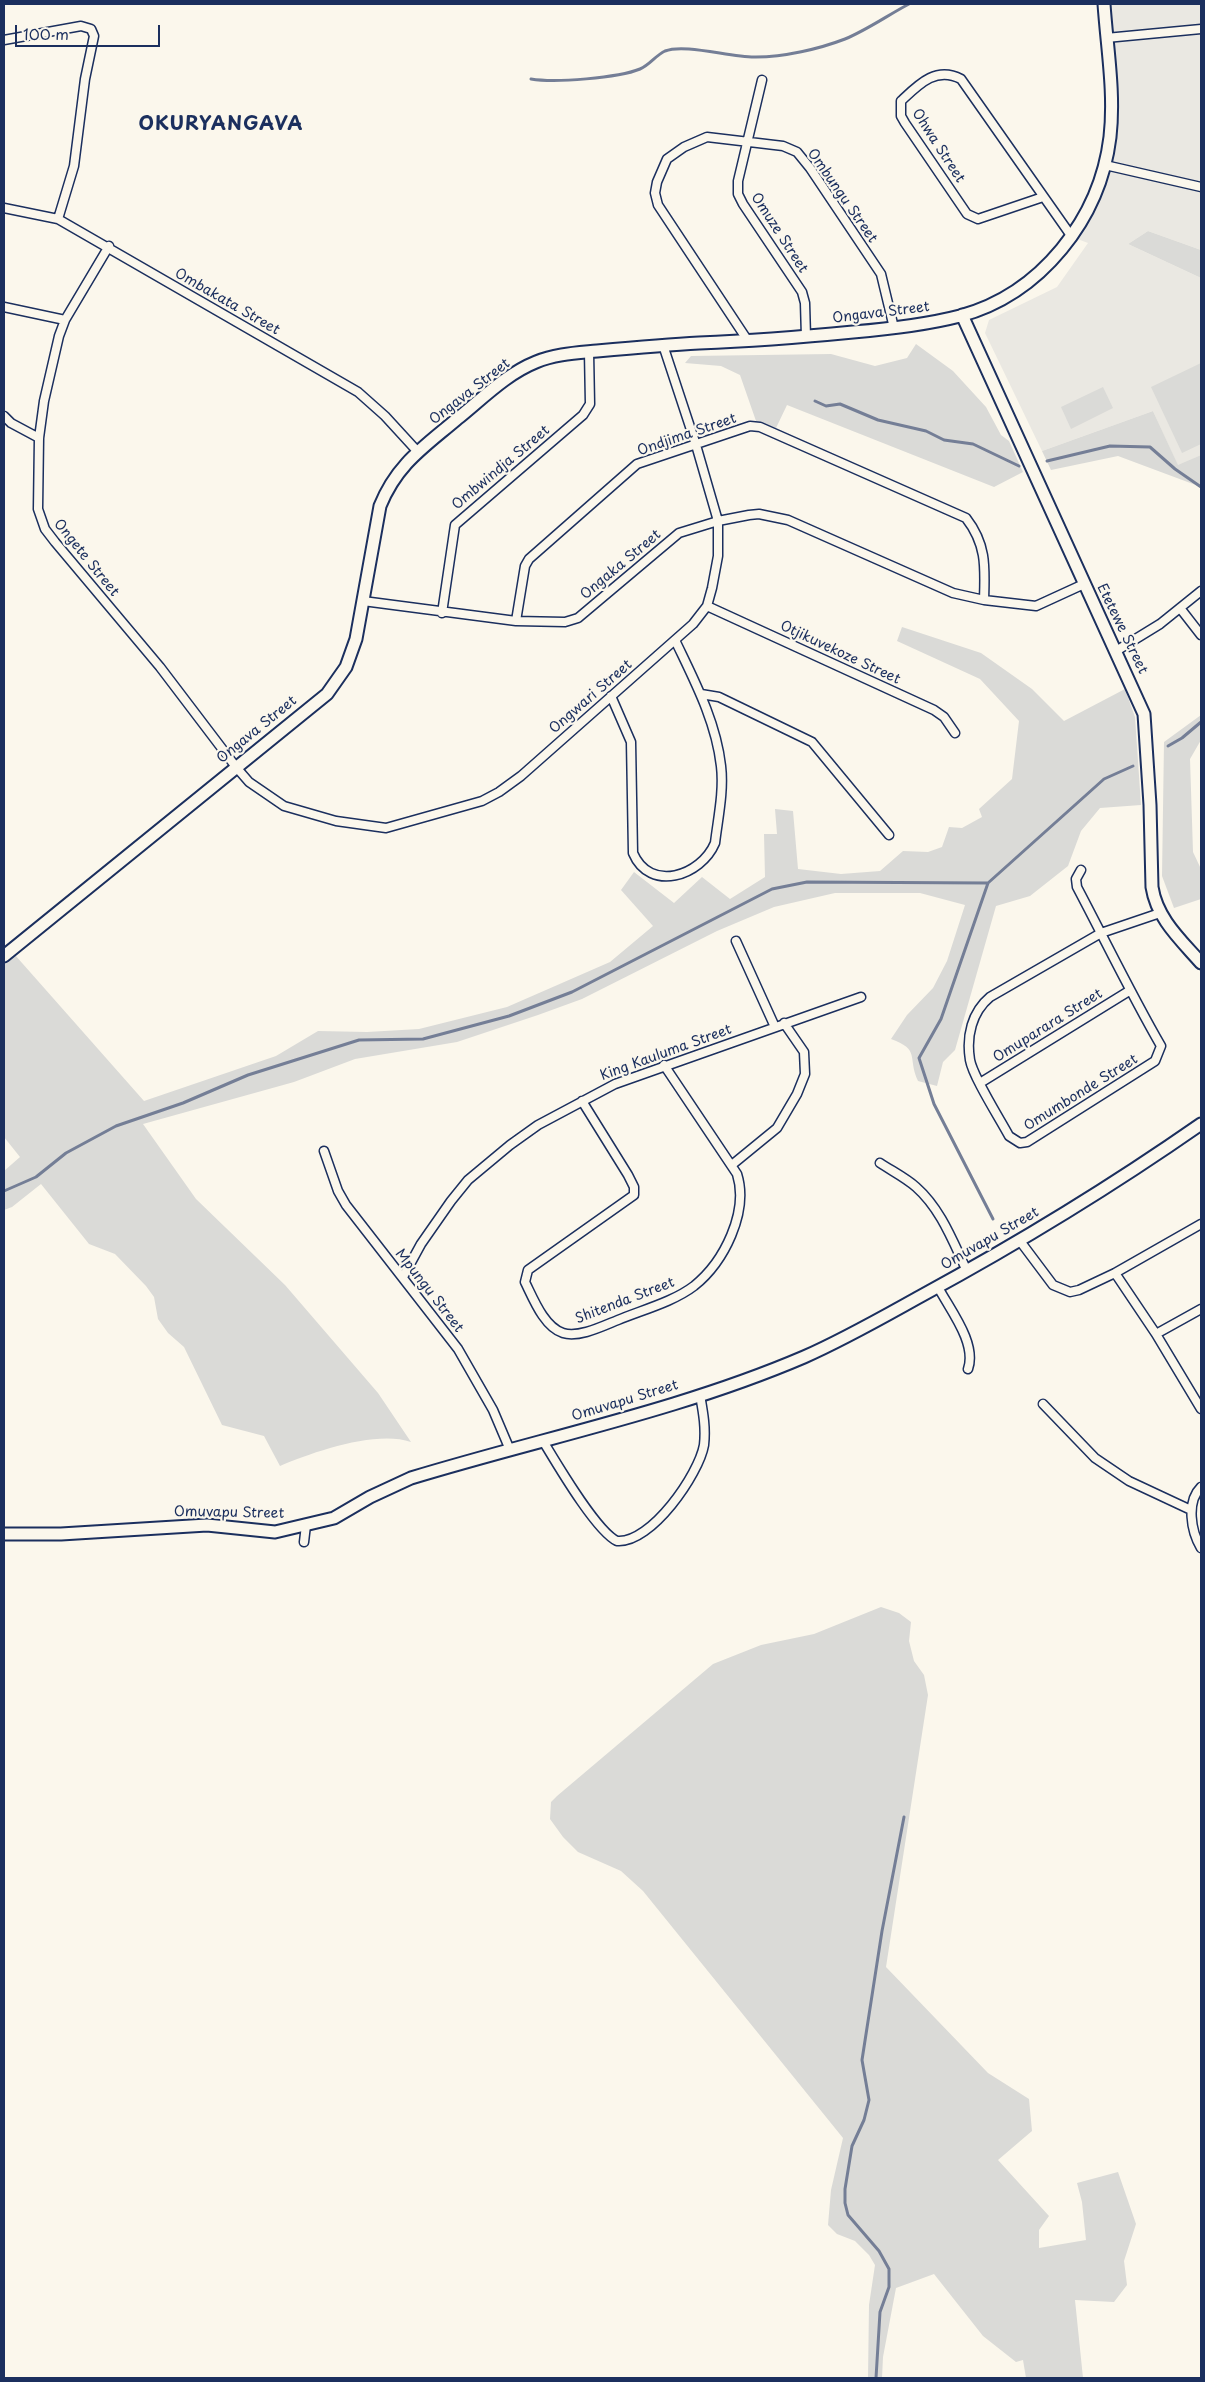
<!DOCTYPE html>
<html>
<head>
<meta charset="utf-8">
<style>
  body { margin:0 }
  #map { position:relative; width:1205px; height:2382px; overflow:hidden; background:#fbf7ec; font-family:"Playpen Sans",sans-serif }
  canvas { display:block }
  .frame { position:absolute; inset:0; border:5px solid #1b2f5e; pointer-events:none }
  .scale { position:absolute; left:15px; top:25px; width:145px; height:22px; box-sizing:border-box; border:2px solid #1b2f5e; border-top:0; padding-left:6px; font-size:15px; line-height:18px; white-space:nowrap; color:#1b2f5e; -webkit-text-stroke:4px #fbf7ec; paint-order:stroke }
</style>
</head>
<body>
<div id="map">
<canvas width="1205" height="2382"></canvas>
<div class="frame"></div>
<div class="scale">100 m</div>
</div>
<script>
const ctx = document.querySelector('canvas').getContext('2d');
ctx.lineJoin = 'round';
function paint(path, color) {
  ctx.fillStyle = color;
  ctx.fill(path, 'evenodd');
}
function stroke(path, color, width, dash) {
  ctx.strokeStyle = color;
  ctx.lineWidth = width;
  ctx.lineCap = dash ? 'butt' : 'round';
  ctx.setLineDash(dash || []);
  ctx.stroke(path);
}
function label(font, color, halo, rows, align = 'center') {
  ctx.font = font + ' "Playpen Sans",sans-serif';
  ctx.lineWidth = 4.5;
  ctx.setLineDash([]);
  ctx.textBaseline = 'middle';
  ctx.strokeStyle = halo;
  ctx.fillStyle = color;
  for (const [text, x, y, turn = 0] of rows) {
    ctx.save();
    ctx.translate(x, y);
    ctx.rotate((+turn || 0) * Math.PI / 180);
    ctx.textAlign = isNaN(turn) ? turn : align;
    if (halo) ctx.strokeText(text, 0, 0);
    ctx.fillText(text, 0, 0);
    ctx.restore();
  }
}
paint(new Path2D(`
  M1104 4H1201V250L1148 231 1128 244 1201 278V455L1178 466 1153 411 1042 451 985 333 989 320 1057 287 1088 243 1072 237 1084 220 1110 136Z`), '#eae8e2');
paint(new Path2D(`
  M1148 231 1201 250V278L1128 244Z
  M916 344 953 371 986 407 1001 435 1009 441 1023 472 994 487 787 405 776 428 756 421 740 375 721 366 685 363 691 356 831 354 875 366 907 358Z
  M1201 363V444L1182 453 1151 387Z
  M1103 387 1113 408 1071 429 1061 407Z
  M1153 411 1178 465 1201 455V487L1118 456 1051 470 1042 451Z
  M902 627 981 653 1032 689 1064 721 1125 689 1135 717 1141 805 1100 808 1081 831 1068 866 1030 896 996 906 955 1050 943 1062 937 1086 918 1081C907 1057 921 1050 891 1039L907 1015 933 988 947 961 965 905 920 893H835L774 907 717 931 582 999 538 1015 457 1042 355 1059 294 1082 143 1124 196 1199 285 1285 378 1393 411 1442C376 1430 313 1452 280 1466L264 1436 222 1425 184 1347 168 1333 158 1319 154 1297 146 1286 115 1254 89 1244 41 1184 12 1207 4 1210V1171L20 1157 4 1137V964L15 955 144 1101 276 1056 318 1031 367 1032 419 1029 507 1007 610 962 653 926 621 890 634 872 674 903 702 877 730 899 765 877 764 834H777L775 809 793 811 798 869 841 874 880 871 903 851 928 852 942 847 949 827 962 828 982 817 979 809 1012 779 1019 721 980 679 897 641Z
  M1201 715V740L1190 759 1193 852 1201 869V899L1174 908 1162 876 1164 742Z
  M881 1607 899 1613 911 1622 909 1641 914 1661 924 1675 928 1695 886 1967 988 2073 1029 2099 1032 2131 998 2160 1049 2216 1039 2230V2248L1086 2240 1082 2202 1077 2183 1118 2172 1136 2224 1124 2261 1127 2285 1114 2302 1075 2300 1083 2378H1026L1023 2360 1016 2362 983 2336 934 2274 896 2288 883 2357 882 2378H868L869 2305 875 2265 869 2255 855 2241 837 2234 828 2225 831 2190 843 2138 643 1891 621 1871 578 1852 563 1837 550 1819 551 1802 557 1796 713 1664 761 1645 814 1634Z`), '#dadad7');
stroke(new Path2D(`
  M531 79C555 83 618 78 640 69 650 65 656 55 665 51 685 43 732 58 756 57 784 57 819 49 845 39 867 30 888 15 909 4
  M815 401 826 406 840 404 878 420 926 431 944 440 973 444 1019 466
  M1047 461 1110 446 1150 447 1175 469 1201 487
  M1168 746 1182 738 1201 722
  M4 1191 36 1177 66 1153 116 1126 183 1103 248 1075 359 1040 423 1039 509 1016 572 992 772 889 807 882 988 883
  M993 1219 934 1104 919 1058 941 1019 988 883 1104 779 1133 766
  M876 2378 880 2312 889 2287V2269L879 2251 848 2215 845 2203V2189L852 2146 864 2120 869 2100 862 2060 882 1931 904 1817`), '#747e96', 3);
const street = new Path2D(`
  M1106 38 1201 29
  M4 40 81 26 91 29 94 36 85 79 74 166 58 219
  M762 80 738 181V194L743 204 802 292 805 303 806 337
  M1105 165 1201 187
  M1043 197 978 219 967 214 905 123 901 116V101C919 84 936 66 961 79L1072 237
  M4 208 58 219 358 392 385 416 418 452
  M109 246 65 320 59 336 44 401 39 438 38 509 45 529 55 542 160 667 236 767 249 782 284 806 336 821 386 828 482 801 499 792 521 776 693 624 707 606 712 588 718 556V521L696 445 663 345
  M4 307 65 320
  M748 341 658 205 655 193 657 182 667 159 684 147 707 137 783 146 797 152 810 168 881 274 894 328
  M4 416 11 423 39 438
  M363 601 516 621 565 622 578 618 679 533 718 521 749 515 759 514 788 520 953 593 984 600 1036 606 1084 584
  M707 606 934 710 944 717 955 733
  M1180 608 1201 635
  M442 613 455 525 583 415 590 404 589 352
  M516 621 525 566 529 559 637 464 750 426 760 427 966 518C987 545 985 568 984 600
  M1116 651 1160 624 1201 591
  M701 694 719 697 812 742 889 835
  M611 696 631 742 633 853C650 893 701 876 715 843 718 818 724 791 721 766 716 721 694 680 675 640
  M1081 870 1076 879 1077 887C1105 940 1131 994 1161 1046L1155 1061 1027 1142 1020 1143 1009 1136C1000 1119 973 1077 970 1060 966 1036 972 1012 990 997L1101 933 1160 913
  M736 941 775 1027
  M980 1083 1129 991
  M582 1101 628 1175 634 1187V1195L528 1270 525 1282C533 1298 544 1327 563 1333 579 1338 603 1326 618 1320 642 1310 673 1302 694 1286 724 1262 749 1212 737 1174L664 1065
  M324 1151 338 1191 346 1205 458 1349 493 1410 510 1450
  M880 1163C892 1171 906 1178 916 1187 941 1209 953 1242 967 1271
  M733 1164 777 1128 797 1094 805 1074 804 1052 784 1023
  M1020 1241 1053 1285 1070 1292 1079 1290 1115 1273 1201 1224
  M1115 1273 1156 1334 1201 1409
  M403 1277 421 1244 451 1201 468 1180 510 1145 538 1125 615 1084 861 997
  M938 1287C950 1310 977 1343 968 1369
  M1156 1334 1201 1309
  M1043 1404 1095 1458 1129 1481 1191 1510
  M543 1441C557 1464 596 1531 617 1541 651 1544 699 1474 704 1445 706 1427 703 1412 700 1395
  M1201 1487C1186 1502 1191 1531 1201 1548
  M304 1542 306 1525`);
const secondary = new Path2D(`
  M962 315 1144 714 1150 805 1152 887C1157 919 1181 940 1201 963
  M4 956 327 694 346 667 356 639 380 506C397 464 424 447 457 419 482 399 506 374 536 362 555 354 577 353 597 351 631 348 665 345 699 343 751 341 802 337 853 332 889 329 925 325 960 316 1041 294 1100 219 1110 137 1115 93 1107 48 1104 4
  M4 1534H61L207 1525 275 1532 334 1518 370 1497 411 1478C542 1438 678 1411 804 1357 845 1339 883 1317 921 1296 1017 1244 1112 1186 1201 1124`);
stroke(street, '#1b2f5e', 11);
stroke(secondary, '#1b2f5e', 15);
stroke(street, '#fbf7ec', 8);
stroke(secondary, '#fbf7ec', 11);
label('14px', '#1b2f5e', '#fbf7ec', [
  ["Ohwa Street",938,146,57],
  ["Ombungu Street",842,196,55],
  ["Omuze Street",779,233,57],
  ["Ombakata Street",227,302,30],
  ["Ongava Street",881,313,-7],
  ["Ongava Street",470,392,-38],
  ["Ondjima Street",687,435,-19],
  ["Ombwindja Street",501,468,-40],
  ["Ongete Street",86,558,51],
  ["Ongaka Street",621,565,-40],
  ["Etetewe Street",1122,629,64],
  ["Otjikuvekoze Street",840,653,25],
  ["Ongwari Street",591,697,-41],
  ["Ongava Street",257,730,-39],
  ["Omuparara Street",1048,1026,-32],
  ["King Kauluma Street",666,1053,-20],
  ["Omumbonde Street",1081,1093,-32],
  ["Omuvapu Street",990,1239,-30],
  ["Mpungu Street",429,1291,52],
  ["Shitenda Street",625,1301,-21],
  ["Omuvapu Street",625,1401,-17],
  ["Omuvapu Street",229,1513,1]
]);
ctx.letterSpacing = '1px';
label('bold 19px', '#1b2f5e', '#fbf7ec', [
  ["OKURYANGAVA",221,125]
]);
ctx.letterSpacing = '0px';
</script>
</body>
</html>
